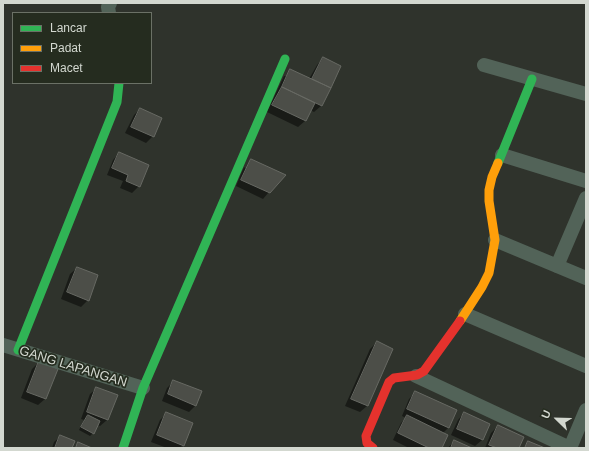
<!DOCTYPE html>
<html>
<head>
<meta charset="utf-8">
<style>
  body { margin:0 }
  #map { position:relative; width:589px; height:451px; overflow:hidden; background:#2f332c; font-family:Helvetica,sans-serif }
  canvas { display:block }
  .frame { position:absolute; inset:0; border:4px solid #d3d8d0; pointer-events:none }
  .legend { position:absolute; left:12px; top:12px; width:140px; height:72px; box-sizing:border-box; background:#252c1f; border:1px solid #6b7166; margin:0; padding:5px 7px; list-style:none; font-size:12px; color:#d3d8d0 }
  .legend li { display:flex; align-items:center; gap:8px; height:20px }
  .legend b { width:20px; border:1px solid #6b7166 }
  .north { position:absolute; left:537px; top:399px; width:40px; height:40px; -webkit-text-stroke:3px #252c1f; paint-order:stroke; rotate:293deg; font-size:11px; font-weight:700; line-height:16px; text-align:center; color:#d3d8d0 }
  .north::after { content:''; display:block; margin:auto; width:14px; height:18px; background:#d3d8d0; clip-path:polygon(50% 0,100% 100%,50% 72%,0 100%) }
</style>
</head>
<body>
<div id="map">
<canvas width="589" height="451"></canvas>
<div class="frame"></div>
<ul class="legend">
<li><b style="height:5px;background:#30b455"></b>Lancar</li>
<li><b style="height:5px;background:#ff9f0a"></b>Padat</li>
<li><b style="height:5px;background:#e5322d"></b>Macet</li>
</ul>
<div class="north">U</div>
</div>
<script>
const ctx = document.querySelector('canvas').getContext('2d');
ctx.lineJoin = 'round';
function paint(path, color) {
  ctx.fillStyle = color;
  ctx.fill(path, 'evenodd');
}
function stroke(path, color, width, dash) {
  ctx.strokeStyle = color;
  ctx.lineWidth = width;
  ctx.lineCap = dash ? 'butt' : 'round';
  ctx.setLineDash(dash || []);
  ctx.stroke(path);
}
function label(font, color, halo, rows, align = 'center') {
  ctx.font = font + ' Helvetica,sans-serif';
  ctx.lineWidth = 3.5;
  ctx.setLineDash([]);
  ctx.textBaseline = 'middle';
  ctx.strokeStyle = halo;
  ctx.fillStyle = color;
  for (const [text, x, y, turn = 0] of rows) {
    ctx.save();
    ctx.translate(x, y);
    ctx.rotate((+turn || 0) * Math.PI / 180);
    ctx.textAlign = isNaN(turn) ? turn : align;
    if (halo) ctx.strokeText(text, 0, 0);
    ctx.fillText(text, 0, 0);
    ctx.restore();
  }
}
paint(new Path2D(`
  M323 58 340 66 321 106 314 112 310 110 305 121 298 127 267 112 284 76 309 79 317 65Z
  M140 109 153 136 146 143 125 133 134 115Z
  M119 153 139 186 132 193 120 188 123 181 107 175 113 160Z
  M244 167 269 192 263 199 236 186Z
  M77 268 88 300 81 307 61 299 70 274Z
  M377 342 392 349 367 406 360 412 345 406 370 349Z
  M39 362 56 369 45 399 38 405 21 398 32 369Z
  M174 381 196 405 189 412 162 401 167 388Z
  M97 388 116 395 107 420 100 426 97 425 93 433 90 436 79 430 84 420 81 419 90 394Z
  M416 392 449 427 442 434 441 448H409L393 440 401 423 406 418 402 416 409 399Z
  M464 413 489 424 482 440 475 446 451 435 458 420Z
  M166 414 183 445 180 448H167L151 442 160 420Z
  M498 426 518 448H485L491 433Z
  M61 436 71 448H52L54 442Z
  M454 441 470 448H448Z`), '#0007');
const building = new Path2D(`
  M323 57 341 66 331 88 312 79Z
  M290 69 331 88 322 106 282 87Z
  M282 87 315 103 306 121 272 105Z
  M140 108 162 118 154 137 131 127Z
  M119 152 149 165 140 187 126 181 128 175 112 168Z
  M251 159 286 175 270 193 241 180Z
  M77 267 98 275 89 301 67 292Z
  M377 341 393 349 368 406 351 399Z
  M39 361 58 369 46 399 27 392Z
  M173 380 202 391 196 406 168 394Z
  M96 387 118 395 108 420 87 412Z
  M415 391 457 410 449 428 407 409Z
  M166 412 193 423 184 446 157 435Z
  M464 412 490 424 483 440 457 429Z
  M88 415 100 421 94 434 81 427Z
  M407 415 448 435 442 448H429L398 433Z
  M498 425 524 437 519 448H497L489 445Z
  M60 435 75 441 72 448H55Z
  M454 440 472 448H451Z
  M528 441 545 448H525Z
  M78 442 92 448H76Z`);
paint(building, '#4c4e48');
stroke(building, '#676963', 1);
stroke(new Path2D(`
  M109 13 108 7 110 3
  M484 65 586 94
  M502 155 586 181
  M495 240 586 278
  M557 266 586 198
  M465 314 586 366
  M3 345 143 388
  M416 376 570 448
  M570 448 586 410`), '#526358', 14);
stroke(new Path2D(`
  M498 163 532 79
  M18 350 117 102 119 83
  M123 448 143 388 285 59`), '#30b455', 9);
stroke(new Path2D(`
  M460 321 482 287 489 273 495 240 489 201V190L492 177 498 163`), '#ff9f0a', 9);
stroke(new Path2D(`
  M373 448 367 443 366 436 389 382 394 378 417 375 424 371 460 321`), '#e5322d', 9);
label('13px', '#d3d8d0', '#252c1f', [
  ["GANG LAPANGAN",73,367,17]
]);
</script>
</body>
</html>
